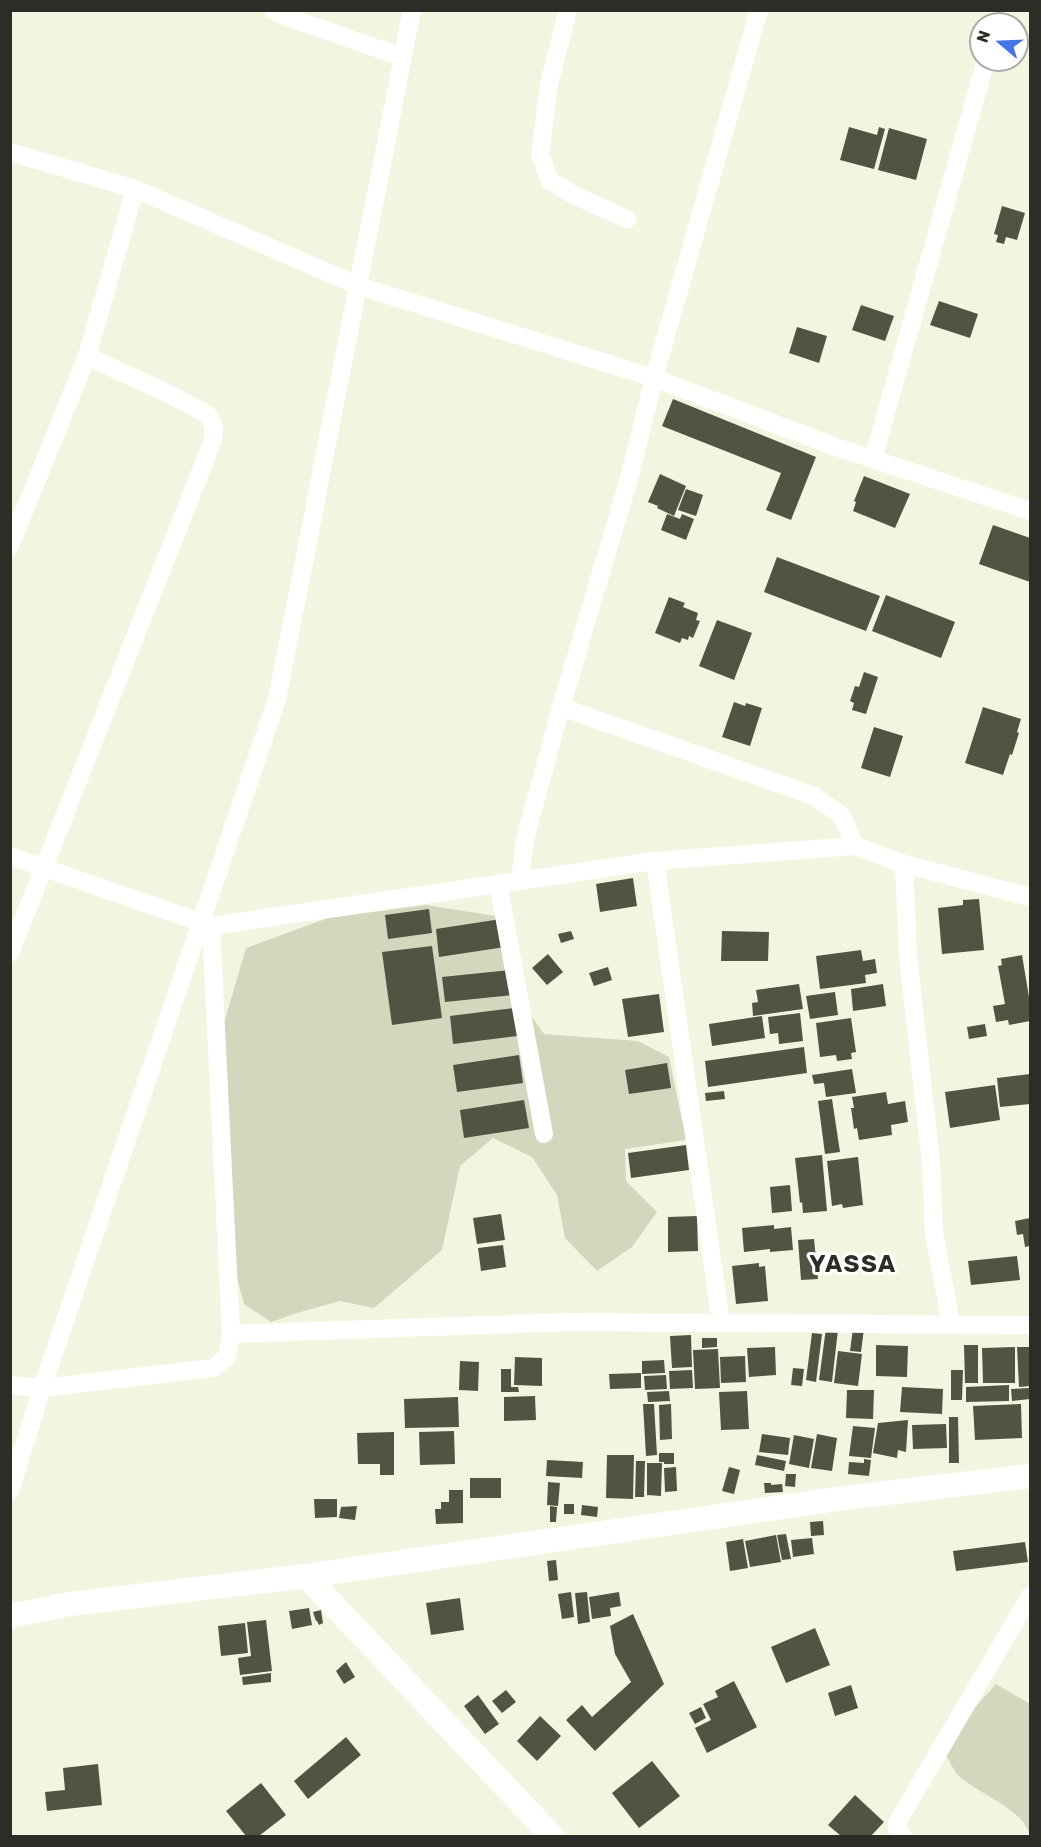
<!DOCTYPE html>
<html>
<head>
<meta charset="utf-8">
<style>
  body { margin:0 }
  #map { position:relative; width:1041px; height:1847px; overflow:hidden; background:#f2f6e1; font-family:Rubik,sans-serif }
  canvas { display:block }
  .frame { position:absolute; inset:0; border:12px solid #2c2d26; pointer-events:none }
  .north { position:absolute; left:969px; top:12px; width:60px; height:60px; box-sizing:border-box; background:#fff; border:2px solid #ababa8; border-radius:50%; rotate:289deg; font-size:16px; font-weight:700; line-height:24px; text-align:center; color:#2c2d26 }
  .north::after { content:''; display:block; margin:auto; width:21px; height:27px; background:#4674e6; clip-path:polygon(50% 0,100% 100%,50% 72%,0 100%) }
</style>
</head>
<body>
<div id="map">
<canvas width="1041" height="1847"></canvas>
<div class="frame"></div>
<div class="north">N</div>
</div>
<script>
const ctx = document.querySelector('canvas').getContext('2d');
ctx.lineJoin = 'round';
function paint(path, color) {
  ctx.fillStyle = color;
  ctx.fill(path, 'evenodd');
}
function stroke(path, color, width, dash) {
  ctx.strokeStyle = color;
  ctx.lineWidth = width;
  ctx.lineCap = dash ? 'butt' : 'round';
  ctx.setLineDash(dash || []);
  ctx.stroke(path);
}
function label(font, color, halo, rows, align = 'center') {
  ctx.font = font + ' Rubik,sans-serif';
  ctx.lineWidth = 6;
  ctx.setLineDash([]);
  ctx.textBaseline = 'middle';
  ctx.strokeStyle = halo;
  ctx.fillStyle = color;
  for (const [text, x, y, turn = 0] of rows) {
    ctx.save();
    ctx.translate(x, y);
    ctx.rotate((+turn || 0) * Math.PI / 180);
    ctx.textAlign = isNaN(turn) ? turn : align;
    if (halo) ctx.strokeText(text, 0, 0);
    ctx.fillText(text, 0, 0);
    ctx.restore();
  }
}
paint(new Path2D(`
  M426 905 502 917 520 1000 544 1034 638 1041 669 1057 686 1140 625 1149 626 1181 657 1212 632 1247 597 1271 565 1238 557 1195 532 1157 493 1138 460 1166 442 1250 374 1308 340 1301 300 1312 271 1322 244 1304 230 1252 221 1033 246 948 328 918Z
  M996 1684 1030 1704V1836C1026 1810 976 1793 958 1775 953 1770 950 1761 946 1755L969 1714Z`), '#d2d7bd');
paint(new Path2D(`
  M849 127 877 135 879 127 885 129 874 169 840 160Z
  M889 128 927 139 916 180 878 170Z
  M1002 206 1025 213 1017 240 1006 237 1004 244 996 242 998 235 994 234Z
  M939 301 978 314 970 338 930 325Z
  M861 305 894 316 885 341 852 330Z
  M797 327 827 336 819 363 789 353Z
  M673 399 816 457 791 520 766 510 781 473 662 426Z
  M660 474 686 486 674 516 657 508 658 506 648 502Z
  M864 476 910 494 895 528 853 511 856 502 854 501Z
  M686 489 703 495 696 516 678 510Z
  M667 514 680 519 682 514 694 519 686 540 661 530Z
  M993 525 1030 538V582L979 564Z
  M777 557 880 596 866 631 764 592Z
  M886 595 955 622 941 658 872 631Z
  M669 597 685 603 683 607 698 613 696 620 700 621 693 638 689 636 688 640 682 638 680 643 655 633Z
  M717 620 752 633 734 680 699 666Z
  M864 672 878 677 866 714 852 710 854 703 850 701 855 686 859 687Z
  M734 702 745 706 746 703 762 708 750 746 722 737Z
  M983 707 1021 719 1017 732 1019 733 1012 755 1010 754 1003 775 965 763Z
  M874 727 903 736 890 777 861 768Z
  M633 878 637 906 600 912 596 884Z
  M979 899 984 950 942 954 938 908 963 905V900Z
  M429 909 432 933 388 939 385 915Z
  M501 919 505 947 439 957 436 929Z
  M571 931 574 939 561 943 558 934Z
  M722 931 769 932 768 961H721Z
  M432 946 442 1018 392 1025 382 952Z
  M861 950 863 961 875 959 877 973 865 975 866 983 820 989 816 956Z
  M548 954 563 972 547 985 532 968Z
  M1022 955 1030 1003V1021L1009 1025 1008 1020 996 1022 993 1006 1005 1004 998 966 1002 965 1001 959Z
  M608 967 612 980 594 986 589 973Z
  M510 970 513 995 445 1002 442 977Z
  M799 984 803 1009 753 1016 752 1003 758 1002 756 990Z
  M883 984 886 1006 853 1011 851 989Z
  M835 992 838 1015 810 1019 806 996Z
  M659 994 664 1032 628 1037 622 999Z
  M514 1008 517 1036 453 1044 450 1016Z
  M800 1013 803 1041 779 1044 778 1033 770 1034 768 1017Z
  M762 1016 765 1038 712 1046 709 1024Z
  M851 1018 856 1052 851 1053 852 1059 837 1061 836 1055 820 1057 816 1023Z
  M985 1024 987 1036 969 1039 967 1027Z
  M804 1047 807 1073 708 1087 705 1061Z
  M519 1055 523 1083 457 1092 453 1065Z
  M667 1063 671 1088 629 1094 625 1070Z
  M852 1069 856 1093 826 1097 824 1083 814 1084 812 1075Z
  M1030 1074V1104L1000 1107 997 1078Z
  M995 1085 1000 1120 950 1128 945 1092Z
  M724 1091 725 1099 706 1101 705 1093Z
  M886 1092 888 1104 905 1101 908 1122 891 1125 892 1135 859 1140 857 1128 854 1129 851 1108H854L852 1097Z
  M832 1099 840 1152 825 1154 818 1101Z
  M524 1100 529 1128 464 1138 460 1110Z
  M686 1145 689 1170 631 1178 628 1153Z
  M822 1155 827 1211 803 1213 802 1202 800 1203 795 1158Z
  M858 1157 863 1205 843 1208 842 1204 832 1206 827 1161Z
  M790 1185 792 1211 772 1213 770 1187Z
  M501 1214 505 1240 477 1244 473 1218Z
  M697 1216 698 1251 668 1252V1217Z
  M1030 1218V1246L1025 1247 1023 1234 1017 1235 1015 1221Z
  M774 1225V1229L791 1227 793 1250 770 1252V1249L744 1252 742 1228Z
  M814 1239 818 1279 801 1280 798 1240Z
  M503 1245 506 1267 481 1271 478 1248Z
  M1017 1256 1020 1280 971 1285 968 1261Z
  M759 1263V1267L765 1266 768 1301 736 1304 732 1266Z
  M826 1328 838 1330 832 1382 819 1380Z
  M853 1328 864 1329 861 1352 850 1351Z
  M812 1333 822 1334 816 1382 806 1380Z
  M691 1335 692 1367 672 1368 670 1336Z
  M702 1338H717V1347L702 1348Z
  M876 1345 908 1346 907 1377 876 1376Z
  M964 1345H978V1383H965Z
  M775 1347 776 1375 749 1377 747 1348Z
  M1015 1347V1383H983L982 1348Z
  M1017 1347H1030V1386L1019 1387Z
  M718 1349 720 1388 695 1389 693 1350Z
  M838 1351 862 1354 858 1386 834 1383Z
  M745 1356 746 1382 721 1383 720 1357Z
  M515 1357 542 1358V1386L514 1385Z
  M664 1360 665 1373 642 1374V1361Z
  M460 1361 479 1362 478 1391 459 1390Z
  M793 1368 804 1369 802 1386 791 1385Z
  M501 1369H511V1387H518L519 1392H501Z
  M692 1370 693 1388 670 1389 669 1371Z
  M951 1370H963L962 1400H951Z
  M641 1373V1388L610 1389 609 1374Z
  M666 1375 667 1389 645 1390 644 1376Z
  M1009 1385V1401L966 1402V1387Z
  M902 1387 943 1389 942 1414 900 1412Z
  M1030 1388V1399L1012 1401 1011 1389Z
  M847 1390H874L873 1419 846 1418Z
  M669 1391 670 1401 648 1402 647 1392Z
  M747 1391 749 1429 721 1430 719 1392Z
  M535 1396 536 1420 504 1421V1397Z
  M458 1397 459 1427 405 1428 404 1399Z
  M643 1404H654L657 1455 646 1456Z
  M671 1404 672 1439 660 1440 659 1405Z
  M1021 1404 1022 1438 975 1440 973 1406Z
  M949 1417H958L959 1463H949Z
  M908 1420 906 1452 898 1450 897 1458 873 1453 878 1423Z
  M946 1424 947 1448 913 1449 912 1425Z
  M853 1426 875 1428 871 1458 849 1456Z
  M454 1431 455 1464 420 1465 419 1432Z
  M394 1432V1475H380V1464H358L357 1433Z
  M762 1434 790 1438 788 1455 759 1452Z
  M817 1434 837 1438 832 1471 811 1468Z
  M794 1435 814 1439 809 1468 789 1464Z
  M659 1453H674V1464H664V1462H659Z
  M607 1455H634L633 1499 606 1498Z
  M757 1455 786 1461 784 1471 755 1465Z
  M864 1459 871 1460 869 1476 848 1474 849 1462 864 1463Z
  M547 1460 583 1462 582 1478 546 1476Z
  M636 1461H645L644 1497H635Z
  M647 1463H662L661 1496 647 1495Z
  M676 1467 677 1491 665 1492 664 1468Z
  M729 1467 740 1470 734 1494 722 1491Z
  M786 1474H796L795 1487 785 1486Z
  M470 1478H501V1498H470Z
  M548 1482 560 1483 558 1506 547 1505Z
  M764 1483H771V1485L782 1484 783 1492 765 1493Z
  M449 1490H463V1523L436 1524 435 1509H441V1502H449Z
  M314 1499H337V1517L315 1518Z
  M564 1504H574V1514H564Z
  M582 1505 598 1507 597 1517 581 1515Z
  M357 1506 355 1520 339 1518 341 1507Z
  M550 1506 557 1507 556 1522H550Z
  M823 1521 824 1535 811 1536 810 1522Z
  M786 1534 791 1559 782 1560 777 1535Z
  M776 1535 781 1562 750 1567 745 1541Z
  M812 1538 814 1554 793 1557 791 1540Z
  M743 1539 748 1568 730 1571 726 1542Z
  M1025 1542 1028 1562 956 1571 953 1551Z
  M556 1560 558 1580 549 1581 547 1561Z
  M571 1592 574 1617 562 1619 558 1594Z
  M587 1592 590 1622 578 1624 575 1593Z
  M619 1592 621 1606 610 1608 611 1616 592 1619 589 1597Z
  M460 1598 464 1630 431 1635 426 1603Z
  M309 1608 312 1625 292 1629 289 1611Z
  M321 1610 323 1623 319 1625 317 1621H316L313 1612Z
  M633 1614 664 1684 595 1751 566 1720 582 1705 592 1717 631 1682 615 1654 610 1626Z
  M266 1620 272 1671 240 1675 238 1658 251 1656 247 1622Z
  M245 1623 248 1653 221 1656 218 1626Z
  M815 1628 830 1665 786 1683 771 1647Z
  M346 1662 355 1677 344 1684 336 1671Z
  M271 1673V1682L243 1685 242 1677Z
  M734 1681 757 1727 707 1753 695 1728 711 1720 703 1704 718 1697 715 1691Z
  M851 1685 858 1708 835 1716 828 1693Z
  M506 1690 516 1702 502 1713 492 1701Z
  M478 1695 499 1724 485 1734 464 1706Z
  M701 1707 706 1718 695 1724 689 1713Z
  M540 1716 561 1736 537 1761 517 1741Z
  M346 1737 361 1755 308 1799 294 1781Z
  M652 1761 680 1796 639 1828 612 1793Z
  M98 1764 102 1805 47 1811 45 1792 65 1790 63 1768Z
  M261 1783 286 1815 259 1836H246L226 1811Z
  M855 1795 884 1822 871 1836H841L828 1825Z`), '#515442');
stroke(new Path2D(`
  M273 10 284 16 402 57
  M568 10 549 84 540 154 550 181 574 195 627 219
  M996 24 999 10
  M10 152 135 189 359 286 654 378 833 446 1030 511
  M873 459 986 60
  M10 546 87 356 135 189
  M561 707 814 796 842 816 855 846
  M10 856 211 926 655 861 855 846 904 864 908 957 931 1163 934 1233 951 1324
  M655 861 721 1323
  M904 864 1030 897
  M520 879 525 839 561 707 630 475 654 378 759 10
  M498 883 544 1134
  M10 953 213 440 214 426 208 415 173 396 87 356
  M231 1334 570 1322 1030 1325
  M10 1385 42 1388 213 1368 227 1357 231 1334 211 926
  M10 1491 42 1388 277 699 412 10
  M903 1836 897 1829V1823L1030 1596`), '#fff', 18);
stroke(new Path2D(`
  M306 1576 552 1836
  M10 1616 70 1604 306 1576 844 1498 1030 1476`), '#fff', 24);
ctx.letterSpacing = '1.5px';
label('bold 24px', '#2c2d26', '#fff', [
  ["YASSA",853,1265]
]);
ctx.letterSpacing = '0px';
</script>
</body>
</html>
